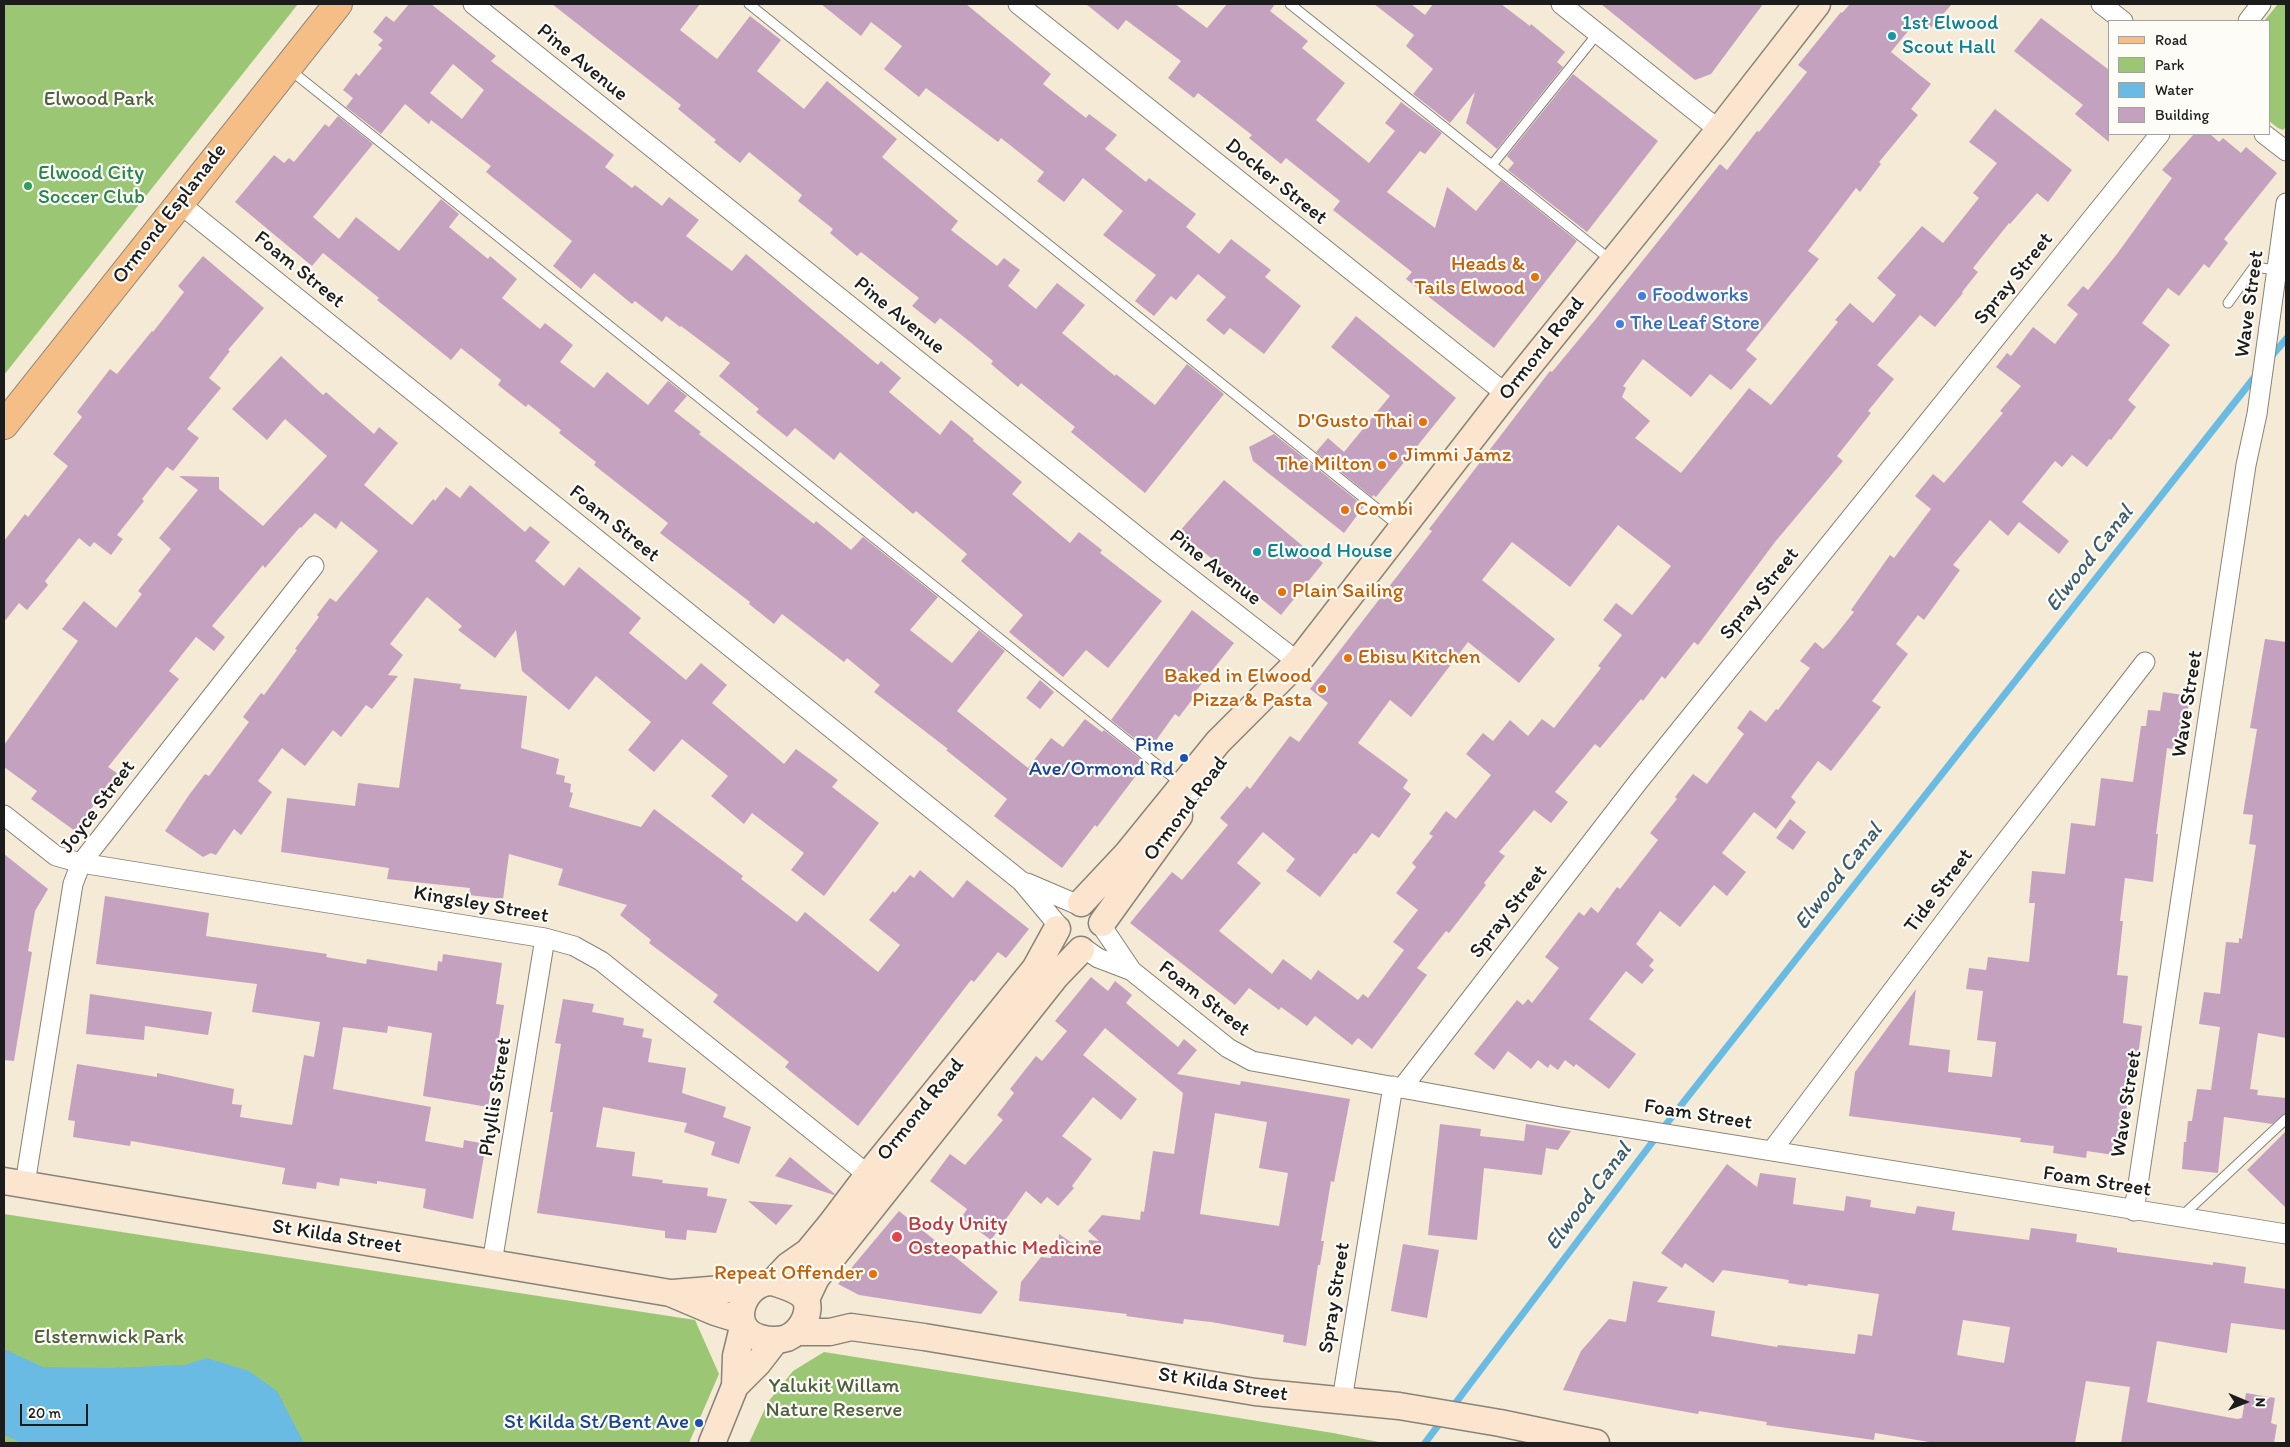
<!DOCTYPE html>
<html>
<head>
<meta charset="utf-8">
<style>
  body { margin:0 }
  #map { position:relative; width:2290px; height:1447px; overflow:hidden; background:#f4ead5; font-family:Itim,sans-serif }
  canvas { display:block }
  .frame { position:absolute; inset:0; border:5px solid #1c1c1c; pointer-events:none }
  .legend { position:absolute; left:2108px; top:20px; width:162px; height:115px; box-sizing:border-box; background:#fdfcf7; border:1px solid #a3a29f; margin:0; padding:6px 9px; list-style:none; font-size:15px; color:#1c1c1c }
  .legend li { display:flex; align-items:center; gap:10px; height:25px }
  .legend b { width:25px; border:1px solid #a3a29f }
  .north { position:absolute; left:2220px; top:1377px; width:50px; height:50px; -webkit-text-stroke:4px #fdfcf7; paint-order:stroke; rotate:91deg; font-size:14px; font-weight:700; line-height:20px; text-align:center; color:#1c1c1c }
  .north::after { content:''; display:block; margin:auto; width:18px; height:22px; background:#1c1c1c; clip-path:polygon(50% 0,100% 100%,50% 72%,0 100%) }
  .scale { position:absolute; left:20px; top:1404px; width:68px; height:22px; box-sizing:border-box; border:2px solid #1c1c1c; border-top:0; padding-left:6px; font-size:15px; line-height:18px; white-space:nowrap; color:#1c1c1c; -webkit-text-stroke:4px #fdfcf7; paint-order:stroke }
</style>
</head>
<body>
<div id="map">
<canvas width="2290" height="1447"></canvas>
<div class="frame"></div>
<ul class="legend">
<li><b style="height:6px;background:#f6be87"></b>Road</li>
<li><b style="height:14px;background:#9bc775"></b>Park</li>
<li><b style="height:14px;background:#69bbe4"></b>Water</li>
<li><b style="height:14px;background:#c5a1c0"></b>Building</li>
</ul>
<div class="north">N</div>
<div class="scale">20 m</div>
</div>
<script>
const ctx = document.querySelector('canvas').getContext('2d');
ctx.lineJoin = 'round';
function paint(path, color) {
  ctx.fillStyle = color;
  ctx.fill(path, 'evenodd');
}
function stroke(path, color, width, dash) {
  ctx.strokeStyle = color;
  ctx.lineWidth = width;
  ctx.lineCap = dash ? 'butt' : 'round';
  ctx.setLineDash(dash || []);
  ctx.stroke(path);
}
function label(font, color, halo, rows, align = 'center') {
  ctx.font = font + ' Itim,sans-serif';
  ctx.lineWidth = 4.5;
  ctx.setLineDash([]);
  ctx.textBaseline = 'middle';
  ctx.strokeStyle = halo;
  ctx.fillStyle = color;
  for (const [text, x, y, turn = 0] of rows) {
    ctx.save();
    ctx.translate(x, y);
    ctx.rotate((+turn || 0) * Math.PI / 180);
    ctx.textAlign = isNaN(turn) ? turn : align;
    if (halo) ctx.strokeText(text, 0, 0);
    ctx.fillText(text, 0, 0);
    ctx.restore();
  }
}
paint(new Path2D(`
  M4 4H298L4 375Z
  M2278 4H2286V127L2283 130 2278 128 2269 121V21H2264Z
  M4 1214 695 1320 719 1374 689 1443H4Z
  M824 1352 1333 1433 1384 1443H749L768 1402 793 1371Z`), '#9bc775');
paint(new Path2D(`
  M4 1349 43 1367 109 1368 185 1365 207 1358 249 1371 277 1391 304 1443H22L4 1435Z`), '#69bbe4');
stroke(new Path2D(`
  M2270 358 2286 339
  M1451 1409 1660 1132 2257 374
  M1425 1443 1443 1419`), '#69bbe4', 7);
paint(new Path2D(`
  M409 4H431L496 56 491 61 614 155 605 167 632 188 635 185 662 206 669 197 699 220 686 236 732 271 746 254 878 365 881 361 901 378 889 392 940 435 951 420 974 439 973 441 1022 482 1012 494 1070 543 1079 532 1102 550 1100 553 1162 601 1108 668 1086 650 1063 677 1009 632 1023 615 961 561 967 554 916 511 913 514 840 452 834 460 795 428 787 437 756 412 759 409 719 376 730 363 681 326 680 327 666 316 662 322 635 301 632 304 594 273 581 289 553 266 572 241 486 172 491 166 431 120 429 124 405 104 381 134 346 107 353 98 343 90 356 73 359 76 382 48 378 45 383 40 373 32 386 16 394 22ZM453 64 484 90 462 119 430 93Z
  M552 4H700L680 30 717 59 750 16 781 40 757 71 804 109 827 81 897 139 882 157 958 221 951 230 997 266 1004 258 1020 270 1008 286 1036 309 1057 283 1085 305 1062 333 1115 376 1116 374 1155 405 1187 364 1224 394 1145 493 1071 432 1075 427 1021 383 1018 387 991 364 993 361 969 341 940 318 935 324 912 306 919 298 861 252 857 256 830 233 833 229 798 201 802 195 749 152 740 163 714 142 716 140 678 109 681 105Z
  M821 4H966L1051 74 1043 84 1086 118 1089 114 1117 135 1105 149 1146 182 1149 178 1196 214 1186 227 1219 254 1231 239 1271 270 1265 277 1301 306 1264 354 1230 328 1224 335 1206 320 1226 297 1198 274 1176 300 1171 296 1154 316 1135 301 1156 275 1103 235 1123 211 1083 178 1064 202 1037 181 1044 172 1001 138 998 142 926 88 919 97 884 69 902 46 871 22 861 36Z
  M1086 4H1175L1207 28 1227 4H1275L1270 11 1308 41 1302 48 1345 83 1316 120 1369 163 1395 131 1385 123 1401 102 1442 133 1425 154 1420 151 1387 192 1435 228 1447 187 1476 211 1501 180 1577 241 1494 348 1406 279 1412 272 1333 210 1340 201 1286 158 1281 164 1249 138 1252 135 1198 93 1194 98 1168 78 1181 61 1126 20 1118 30Z
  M1374 4H1411L1425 15 1433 4H1501L1530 26 1531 24 1565 52 1557 62 1563 67 1497 149 1466 123 1475 92 1450 123 1413 94 1433 69 1406 46 1414 35Z
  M1601 4H1763L1711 74 1695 80Z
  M1850 4H1952L1928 31 1917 20 1891 52 1931 84 1911 109 1918 115 1879 162 1881 164 1860 192 1856 188 1808 251 1819 259 1746 350 1757 359 1731 390 1710 374 1691 397 1643 359 1623 386 1626 388 1622 397 1650 421 1635 438 1681 473 1749 388 1771 405 1838 322 1835 320 1850 303 1873 323 1896 295 1877 278 1922 226 1943 243 1979 198 1973 193 1997 163 1969 142 1995 109 2072 170 2048 202 2037 193 2010 224 2009 223 1973 268 1978 272 1962 292 1963 293 1935 327 1920 315 1877 365 1894 379 1868 411 1871 413 1837 456 1843 461 1775 542 1698 645 1694 642 1665 679 1662 676 1643 701 1641 699 1600 748 1595 744 1555 792 1568 802 1551 823 1534 810 1499 852 1505 856 1484 883 1486 885 1449 933 1446 931 1417 968 1427 975 1372 1049 1358 1038 1352 1045 1315 1016 1307 1026 1281 1007 1279 1010 1249 988 1235 1005 1130 923 1172 872 1182 880 1228 825 1220 818 1247 786 1250 789 1290 736 1299 742 1328 703 1310 689 1432 531 1429 529 1550 371 1552 372 1595 320 1720 164 1727 170 1757 131 1759 132 1807 72 1798 65 1841 12 1842 13ZM1618 525 1671 566 1632 615 1616 603 1603 620 1622 635 1598 666 1601 668 1554 728 1542 719 1528 736 1510 720 1493 741 1483 733 1466 754 1491 775 1456 819 1446 811 1429 834 1433 836 1412 863 1416 867 1396 893 1418 910 1393 942 1404 950 1368 998 1363 994 1358 1000 1318 970 1311 980 1283 959 1272 974 1219 931 1261 883 1237 863 1263 832 1295 859 1286 871 1320 897 1354 853 1356 854 1372 833 1379 838 1411 794 1403 788 1408 780 1358 743 1390 700 1411 717 1468 642 1519 683 1555 639 1482 580 1512 542 1570 587Z
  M2041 18 2109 70V142L2075 114 2083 105 2014 51Z
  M1573 74 1658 141 1587 232 1508 170 1514 163 1507 156Z
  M338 116 373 144 313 217 339 239 356 217 399 251 441 199 459 214 449 227 488 259 490 256 517 279 502 298 540 329 545 323 573 345 560 362 594 388 607 372 648 405 668 381 687 396 674 411 701 432 699 434 814 524 816 521 851 550 863 537 938 597 910 630 952 663 979 630 1005 651 957 711 1028 768 1051 738 1063 747 1085 719 1102 732 1104 730 1142 760 1140 762 1144 765 1097 827 1095 825 1062 868 994 816 1007 799 946 750 948 749 874 692 880 685 847 658 844 662 782 614 774 624 749 604 750 602 660 533 668 523 594 465 596 462 559 433 561 430 528 404 526 407 498 385 501 380 461 348 451 360 377 300 379 298 323 253 312 266 235 202 274 155 284 163 289 158 294 162 325 124 329 127Z
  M2194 134H2210L2219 142 2223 138 2241 153 2246 147 2277 173 2224 239 2228 243 2209 268 2204 264 2179 296 2168 288 2142 323 2170 345 2128 400 2136 407 2111 440 2109 439 2087 467 2072 455 2062 467 2055 461 2022 502 2069 541 2059 554 2019 522 2008 536 1990 520 1953 565 1960 570 1924 620 1918 615 1896 644 1908 654 1872 701 1881 707 1831 771 1818 761 1791 797 1796 802 1776 829 1754 812 1722 853 1746 872 1727 896 1714 885 1680 927 1660 911 1636 944 1654 960 1649 966 1654 970 1642 984 1626 971 1589 1019 1636 1054 1609 1089 1576 1064 1574 1067 1565 1060 1558 1070 1550 1064 1548 1068 1538 1060 1531 1069 1508 1051 1494 1070 1474 1054 1517 1000 1523 1005 1528 999 1532 1003 1559 968 1545 957 1579 912 1584 916 1591 907 1598 913 1617 887 1620 889 1658 840 1650 833 1677 799 1675 797 1693 774 1707 784 1744 734 1737 728 1750 710 1766 722 1776 709 1778 710 1810 668 1800 661 1815 642 1823 649 1830 642 1854 612 1851 610 1890 555 1894 558 1931 509 1915 496 1933 474 1944 483 2003 413 2000 411 2021 386 1996 367 2007 353 2011 356 2033 327 2055 344 2078 314 2067 305 2083 286 2088 290 2117 254 2172 178 2162 170Z
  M203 256 264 308 228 350 230 351 209 378 221 388 187 429 199 438 173 471 167 467 142 499 144 501 117 535 123 539 111 555 94 542 90 547 79 538 45 581 48 585 27 610 19 603 4 622V541L25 514 28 517 68 466 53 454 82 417 77 412 110 369 117 374 152 331 153 332 184 292 178 286Z
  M1356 316 1456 398 1376 497 1373 495 1372 497 1316 452 1328 438 1344 452 1390 396 1331 347Z
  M281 356 323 395 326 392 374 434 379 427 398 443 364 485 412 525 433 499 435 501 446 487 460 498 470 485 525 532 530 526 550 542 535 561 564 586 579 567 641 618 629 633 686 680 701 663 727 685 712 703 784 764 796 749 838 780 832 787 879 823 824 896 791 870 804 853 752 813 744 824 711 796 728 776 682 739 654 772 628 750 651 722 596 676 569 710 522 671 516 630 495 658 458 630 462 626 427 597 390 644 403 655 388 675 398 676 372 709 366 705 341 737 333 730 305 766 282 748 258 781 272 792 241 835 234 829 216 855 211 853 203 857 165 831 189 795 205 774 209 776 249 722 243 717 261 693 264 695 297 650 295 649 319 617 317 615 330 598 336 602 378 551 341 521 336 529 315 513 301 528 300 527 265 568 263 565 212 626 225 637 214 651 196 637 169 671 179 679 108 767 117 773 75 831 31 799 37 791 4 767V745L78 641 62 629 84 601 116 628 142 594 138 591 171 549 159 538 198 490 179 476 219 477V489L263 526 327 456 285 419 267 440 232 409Z
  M1274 434 1364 506 1344 533 1253 461 1249 447Z
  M1224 480 1323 563 1281 615 1179 532Z
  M1192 610 1234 643 1192 696 1194 697 1179 717 1175 714 1149 750 1111 720Z
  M2265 639 2286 642V1038L2258 1033 2250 1089 2258 1090 2257 1095 2286 1098V1113L2272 1124 2224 1117 2218 1173 2182 1169 2184 1142H2186L2188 1121H2192L2197 1089 2211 1090 2220 1027 2199 1024 2204 992 2220 994 2226 942 2239 943V938L2242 939 2256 845 2249 844 2253 815 2243 814 2257 729 2250 728Z
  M414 678 461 684 460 689 527 696 521 748 559 759 556 774 565 776 564 782 571 784 570 792 573 793 569 807 641 827 654 809 743 876 741 879 797 922 805 912 878 972 900 945 869 920 893 891 895 893 910 875 914 878 920 870 953 898 967 880 1029 929 1006 958 998 952 974 982 971 980 858 1126 785 1067 789 1062 713 1002 718 995 649 943 651 940 620 915 627 905 558 885 563 869 509 854 503 899 469 895 470 888 387 879 389 868 281 852 287 798 355 806 358 783 399 788Z
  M1040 680 1054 692 1040 709 1026 698Z
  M2163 692 2190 696 2182 751 2167 748 2156 834H2158L2153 882 2125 878 2120 921H2123L2117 975 2128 976 2123 1023 2142 1026 2137 1064H2133L2120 1156 2087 1151 2086 1158 2053 1153 2054 1146 2020 1142 2021 1138 1849 1116 1855 1072 1916 989 1909 1045 1950 1050 1948 1072 1992 1077 1996 1042 1977 1040 1983 991 1966 989 1969 968 1986 970 1988 957 2029 962 2035 903H2029L2032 871 2065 874 2071 823 2095 826 2101 778 2133 782 2141 726H2146L2148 710 2160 711Z
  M1790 819 1806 832 1793 850 1776 838Z
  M4 854 48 889 35 911 28 951 32 952 14 1061 4 1060Z
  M105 896 209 913 206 936 327 954 326 957 366 964 367 959 437 971 438 961 442 962 443 954 502 963 496 1004 504 1005 488 1107 423 1096 432 1033 388 1026 387 1033 343 1027 333 1089 431 1107 425 1141 463 1148 464 1140 486 1144 473 1219 423 1208 426 1189 377 1181V1184L340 1178 339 1186 317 1182 316 1189 282 1184 285 1168 131 1141 130 1146 73 1137 75 1121 68 1120 77 1064 157 1077V1073L234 1089 232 1104 242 1105 240 1117 292 1125 304 1055 314 1057 320 1022 252 1012 257 984 96 964Z
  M1091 977 1108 991 1115 981 1132 995 1126 1003 1178 1047 1184 1039 1197 1050 1177 1074 1240 1085 1241 1081 1350 1099 1334 1182 1331 1181 1321 1241H1324L1320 1265H1318L1306 1346 1283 1342 1284 1335 1211 1322 1184 1319 1183 1324 1126 1316 1127 1314 1019 1301 1021 1282 1041 1257 1051 1258 1052 1246 1058 1247 1059 1234 1087 1253 1089 1240 1099 1241 1088 1231 1102 1215 1140 1220 1141 1211 1144 1212 1153 1151 1174 1154 1183 1093 1105 1028 1083 1055 1137 1099 1121 1120 1093 1097 1062 1136 1092 1159 1072 1186 1074 1188 1058 1206 1047 1197 1041 1204 1026 1191 991 1240 961 1218 967 1209 930 1181 950 1154 965 1165 1003 1120 997 1115 1014 1093 1010 1089 1036 1056 1042 1061 1067 1031 1055 1021ZM1215 1113 1267 1122 1259 1168 1288 1173 1279 1226 1200 1214Z
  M90 994 212 1012 208 1035 145 1026 144 1040 86 1034Z
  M563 999 594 1004 592 1012 624 1018 623 1025 644 1029 642 1037 652 1039 648 1062 686 1068 682 1093 726 1107 723 1117 751 1127 739 1164 711 1155 715 1142 684 1132 687 1123 603 1107 596 1147 635 1152 632 1176 663 1180 662 1183 708 1188 707 1196 727 1199 716 1233 687 1230 686 1240 665 1238V1231L537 1213 553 1112H550L561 1044 555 1043Z
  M1440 1124 1481 1129 1480 1136 1524 1141 1526 1124 1571 1131 1558 1150 1546 1148 1542 1175 1484 1168 1477 1240 1428 1235Z
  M2286 1131V1208L2247 1170Z
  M790 1157 835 1194 834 1195 775 1176Z
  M1727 1164 1757 1187 1760 1173 1796 1178 1793 1204 1844 1211 1846 1196 1871 1200 1870 1207 1915 1214 1917 1206 1955 1212 1952 1230 2029 1240 2031 1228 2077 1234 2076 1242 2117 1248V1252L2213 1265V1262L2246 1267 2244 1283 2286 1289V1330L2231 1323 2227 1353 2157 1341 2147 1402 2237 1419 2242 1418 2246 1393 2275 1398 2271 1423 2277 1425 2274 1443H2121L2130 1387 2086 1381 2075 1443H1935L1875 1433 1874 1440 1766 1425 1767 1422 1699 1411 1698 1414 1563 1390 1581 1351 1609 1319 1626 1322 1633 1281 1668 1287 1657 1302 1715 1311 1711 1336 1777 1347 1778 1345 1855 1354 1858 1334 1872 1336 1879 1294 1808 1284 1807 1286 1788 1283 1789 1280 1723 1270 1713 1283 1685 1263 1682 1268 1661 1253ZM1963 1320 2010 1327 2004 1363 1957 1355Z
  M748 1201 793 1205 776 1225Z
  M899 1211 998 1292 981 1314 859 1295 838 1284Z
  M1403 1244 1439 1250 1427 1318 1391 1311Z`), '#c5a1c0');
const lane = new Path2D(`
  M749 4 1400 527
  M1290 4 1612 261
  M289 69 1195 795
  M1492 165 1598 33
  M2228 303 2254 267 2277 270
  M2182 1216 2286 1119`);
const street = new Path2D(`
  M473 4 1158 553 1298 662
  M1018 4 1506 394
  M1561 4 1719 130
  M2101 4 2123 21
  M2248 21 2261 4
  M2264 134 2286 151
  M179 203 1021 881 1057 924
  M4 815 56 856 81 863 545 938 574 946 601 961 877 1182
  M1027 883 1076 904
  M1103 928 1132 971 1228 1048 1252 1061 1561 1117 2286 1234
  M1085 949 1098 958 1132 971
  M1402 1088 1638 782 2160 134
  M1773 1149 1982 872 2145 662
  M25 1184 73 884 81 863 314 566
  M2134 1211 2246 465 2257 414 2286 203
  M492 1263 545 938
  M1342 1400 1393 1086`);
const secondary = new Path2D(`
  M1081 903 1127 854 1218 742 1298 662 1506 394 1719 130 1817 4
  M1102 923 1179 816
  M4 1181 670 1293 715 1312 741 1320
  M773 1282 788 1266 808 1252 831 1224 868 1175 1035 969 1057 929
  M773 1282C793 1289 815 1293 805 1319 801 1328 796 1334 787 1338 778 1341 770 1341 760 1338 725 1328 744 1280 773 1282Z
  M673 1293 722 1289H752
  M806 1299 816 1278 1056 976 1081 950
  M797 1332H830L851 1327 924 1337 1255 1392 1399 1406 1500 1423 1596 1443
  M735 1386 758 1363 775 1341
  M712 1443 735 1386 736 1356 743 1327`);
const primary = new Path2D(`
  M4 425 338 4`);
stroke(lane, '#888378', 11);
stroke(street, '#888378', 21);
stroke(secondary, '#888378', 29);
stroke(primary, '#888378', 30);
stroke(lane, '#fff', 9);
stroke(street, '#fff', 19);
stroke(secondary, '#fbe5cf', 26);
stroke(primary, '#f6be87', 28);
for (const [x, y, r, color] of [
  [1892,36,5,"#0f9aa8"],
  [28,186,5,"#2e9e5b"],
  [1535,277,5,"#e8710a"],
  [1642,296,5,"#3f7fe0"],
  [1620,324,5,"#3f7fe0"],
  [1423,422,5,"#e8710a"],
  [1393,456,5,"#e8710a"],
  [1382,465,5,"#e8710a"],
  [1345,510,5,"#e8710a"],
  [1257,552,5,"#0f9aa8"],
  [1282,592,5,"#e8710a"],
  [1348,658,5,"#e8710a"],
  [1322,689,5,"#e8710a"],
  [1184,758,5,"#1a4fb4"],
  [897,1237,6,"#e0444e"],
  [873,1274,5,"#e8710a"],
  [699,1423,5,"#1a4fb4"]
]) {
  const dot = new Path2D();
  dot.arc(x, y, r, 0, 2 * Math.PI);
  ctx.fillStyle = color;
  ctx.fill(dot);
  stroke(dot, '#fdfcf7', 2);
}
label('21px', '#0d838f', '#fdfcf7', [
  ["1st Elwood",1902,24],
  ["Scout Hall",1902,48],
  ["Elwood House",1267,552]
], 'left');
label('21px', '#1c1c1c', '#fdfcf7', [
  ["Pine Avenue",582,63,39],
  ["Docker Street",1276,182,39],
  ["Ormond Esplanade",170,214,-52],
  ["Foam Street",299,270,39],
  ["Spray Street",2014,279,-51],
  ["Wave Street",2250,304,-82],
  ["Pine Avenue",899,316,39],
  ["Ormond Road",1542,349,-52],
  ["Foam Street",614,524,39],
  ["Pine Avenue",1215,568,38],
  ["Spray Street",1760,594,-51],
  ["Wave Street",2188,704,-81],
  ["Joyce Street",98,807,-53],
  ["Ormond Road",1186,809,-53],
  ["Tide Street",1939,891,-53],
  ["Kingsley Street",481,905,10],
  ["Spray Street",1509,912,-52],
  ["Foam Street",1204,999,38],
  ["Phyllis Street",496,1097,-81],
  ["Wave Street",2127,1104,-81],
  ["Ormond Road",921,1110,-51],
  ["Foam Street",1698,1115,9],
  ["Foam Street",2097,1182,9],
  ["St Kilda Street",337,1237,9],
  ["Spray Street",1335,1298,-81],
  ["St Kilda Street",1223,1385,9]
]);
label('21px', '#4f6040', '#fdfcf7', [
  ["Elwood Park",99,100],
  ["Elsternwick Park",109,1338],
  ["Yalukit Willam",834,1387],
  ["Nature Reserve",834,1411]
]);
label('21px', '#27864d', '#fdfcf7', [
  ["Elwood City",38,174],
  ["Soccer Club",38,198]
], 'left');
label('21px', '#c56008', '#fdfcf7', [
  ["Heads &",1525,265],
  ["Tails Elwood",1525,289],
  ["D'Gusto Thai",1413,422],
  ["Jimmi Jamz",1403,456,"left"],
  ["The Milton",1372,465],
  ["Combi",1355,510,"left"],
  ["Plain Sailing",1292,592,"left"],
  ["Ebisu Kitchen",1358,658,"left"],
  ["Baked in Elwood",1312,677],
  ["Pizza & Pasta",1312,701],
  ["Repeat Offender",863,1274]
], 'right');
label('21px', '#366cbe', '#fdfcf7', [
  ["Foodworks",1652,296],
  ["The Leaf Store",1630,324]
], 'left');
label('21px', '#164399', '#fdfcf7', [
  ["Pine",1174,746],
  ["Ave/Ormond Rd",1174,770],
  ["St Kilda St/Bent Ave",689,1423]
], 'right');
label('21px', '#be3a42', '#fdfcf7', [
  ["Body Unity",908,1225],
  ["Osteopathic Medicine",908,1249]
], 'left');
label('italic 22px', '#3b5c6c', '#fdfcf7', [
  ["Elwood Canal",2090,559,-52],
  ["Elwood Canal",1839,877,-52],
  ["Elwood Canal",1589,1197,-53]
]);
</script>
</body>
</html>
